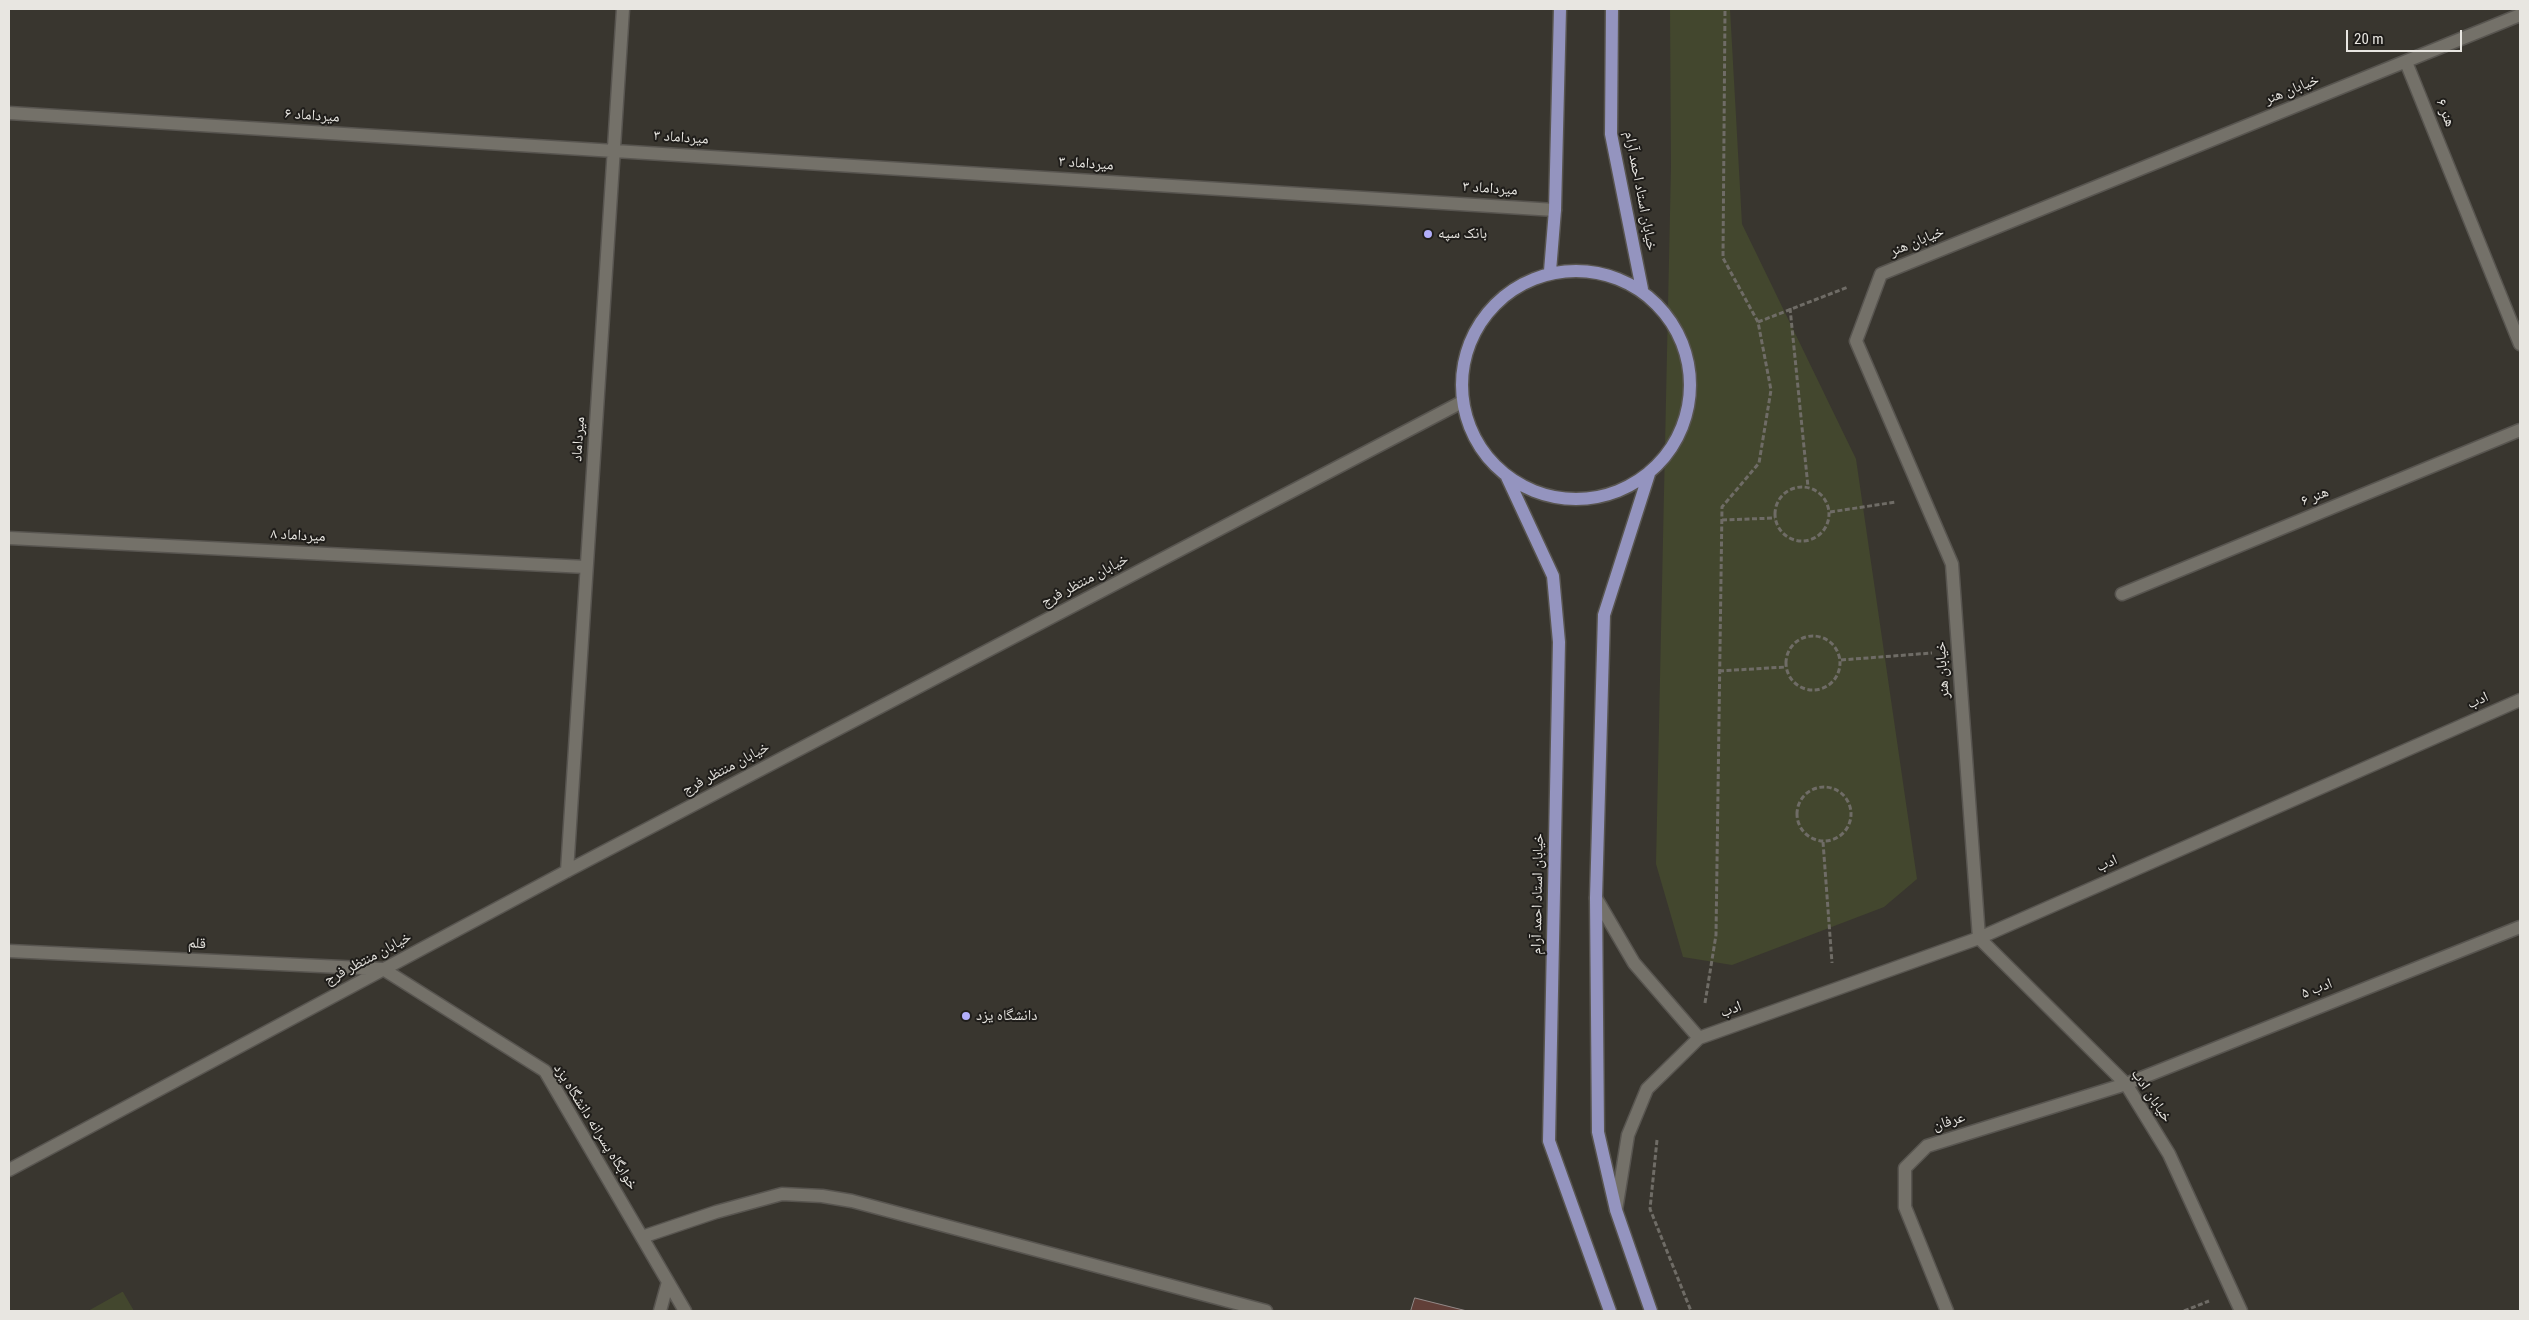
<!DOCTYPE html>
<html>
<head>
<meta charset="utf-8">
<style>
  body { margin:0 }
  #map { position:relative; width:2529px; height:1320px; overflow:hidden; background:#39362f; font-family:"Roboto Condensed",sans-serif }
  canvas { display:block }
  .frame { position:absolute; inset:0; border:10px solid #e8e6e1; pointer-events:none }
  .scale { position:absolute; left:2346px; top:30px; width:116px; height:22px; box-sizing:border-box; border:2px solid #e8e6e1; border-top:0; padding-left:6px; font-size:15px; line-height:18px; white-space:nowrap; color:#e8e6e1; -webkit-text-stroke:4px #1f1d1a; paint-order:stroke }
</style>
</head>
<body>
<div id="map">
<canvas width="2529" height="1320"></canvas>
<div class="frame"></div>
<div class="scale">20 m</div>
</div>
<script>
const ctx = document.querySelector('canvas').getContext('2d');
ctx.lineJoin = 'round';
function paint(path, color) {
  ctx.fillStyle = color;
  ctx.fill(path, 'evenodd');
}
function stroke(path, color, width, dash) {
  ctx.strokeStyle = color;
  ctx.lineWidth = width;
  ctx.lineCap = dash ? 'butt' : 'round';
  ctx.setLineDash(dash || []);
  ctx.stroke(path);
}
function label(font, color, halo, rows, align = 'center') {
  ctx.font = font + ' "Roboto Condensed","Noto Naskh Arabic",sans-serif';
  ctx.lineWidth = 4;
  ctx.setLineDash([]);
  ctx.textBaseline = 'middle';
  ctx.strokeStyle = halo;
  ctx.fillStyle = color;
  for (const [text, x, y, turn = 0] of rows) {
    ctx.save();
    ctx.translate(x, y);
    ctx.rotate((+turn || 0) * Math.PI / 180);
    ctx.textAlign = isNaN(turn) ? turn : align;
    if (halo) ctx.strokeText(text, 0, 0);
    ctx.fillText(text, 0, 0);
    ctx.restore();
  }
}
paint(new Path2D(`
  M1670 9H1730L1742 224 1856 459 1917 879 1884 907 1732 965 1683 957 1656 864 1671 167Z
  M123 1292 134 1311H88L122 1292Z`), '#43472e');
const building = new Path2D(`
  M1415 1298 1467 1311H1411Z`);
paint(building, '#613f38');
stroke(building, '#948a88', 1);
const minor = new Path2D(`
  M2406 62 2520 344
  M9 113 1555 210
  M9 538 586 567
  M2122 594 2520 430
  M567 871 623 9
  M1596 898 1634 963 1699 1038
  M9 951 383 969 545 1071 685 1311
  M9 1170 567 871 1462 402
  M1616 1210 1628 1135 1647 1089 1699 1038 1979 938 2520 700
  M642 1237 716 1212 782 1194 822 1196 852 1201 1266 1311
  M660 1311 668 1282
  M1947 1311 1905 1207V1168L1927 1146 2126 1084 2520 927
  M2241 1311 2169 1154 2126 1084 1979 938 1952 564 1856 341 1881 274 2520 15`);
const major = new Path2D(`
  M1612 9 1611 134 1642 289
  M1462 385a114 114 0 1 1 228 0a114 114 0 1 1-228 0Z
  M1550 271 1555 210 1560 9
  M1649 474 1604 615 1596 898 1598 1132 1616 1210 1651 1311
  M1507 477 1553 576 1559 642 1549 1141 1610 1311`);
stroke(minor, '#585550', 15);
stroke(major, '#585550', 15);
stroke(new Path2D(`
  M1790 308 1808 487
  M1758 322 1848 287
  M1775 514a27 27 0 1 1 54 0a27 27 0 1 1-54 0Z
  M1830 512 1896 502
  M1722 520 1775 518
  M1786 663a27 27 0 1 1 54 0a27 27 0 1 1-54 0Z
  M1841 660 1932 653
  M1719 671 1786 667
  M1797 814a27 27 0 1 1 54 0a27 27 0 1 1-54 0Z
  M1823 842 1832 963
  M1705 1003 1716 935 1722 507 1759 463 1771 390 1758 322 1723 258 1725 9
  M1657 1140 1650 1209 1691 1311
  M2184 1311 2209 1301`), '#6f6c66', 3, [5, 2.5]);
stroke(minor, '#747169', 12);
stroke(major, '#9494bf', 12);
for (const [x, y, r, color] of [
  [1428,234,5,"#b1adfa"],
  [966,1016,5,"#b1adfa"]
]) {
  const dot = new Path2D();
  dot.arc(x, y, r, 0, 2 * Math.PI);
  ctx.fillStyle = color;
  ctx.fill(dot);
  stroke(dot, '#1f1d1a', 2);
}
label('15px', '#e8e6e1', '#1f1d1a', [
  ["خیابان هنر",2292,90,-22],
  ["هنر ۶",2445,113,68],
  ["میرداماد ۶",312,116,4],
  ["میرداماد ۳",681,138,4],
  ["میرداماد ۳",1086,164,4],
  ["میرداماد ۳",1490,189,4],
  ["خیابان استاد احمد آرام",1640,191,79],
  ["خیابان هنر",1917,242,-22],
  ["میرداماد",579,439,-86],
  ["هنر ۶",2315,497,-22],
  ["میرداماد ۸",298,536,3],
  ["خیابان منتظر فرج",1085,581,-28],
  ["خیابان هنر",1943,670,-94],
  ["ادب",2478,701,-24],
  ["خیابان منتظر فرج",726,769,-28],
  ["ادب",2107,864,-24],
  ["خیابان استاد احمد آرام",1538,894,-89],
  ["قلم",197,944,3],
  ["خیابان منتظر فرج",368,959,-28],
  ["ادب ۵",2317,989,-21],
  ["ادب",1731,1010,-20],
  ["خیابان ادب",2151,1096,56],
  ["عرفان",1949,1122,-17],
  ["خوابگاه پسرانه دانشگاه یزد",595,1127,58]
]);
label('15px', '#e8e6e1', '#1f1d1a', [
  ["بانک سپه",1438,234],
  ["دانشگاه یزد",976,1016]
], 'left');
</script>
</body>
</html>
